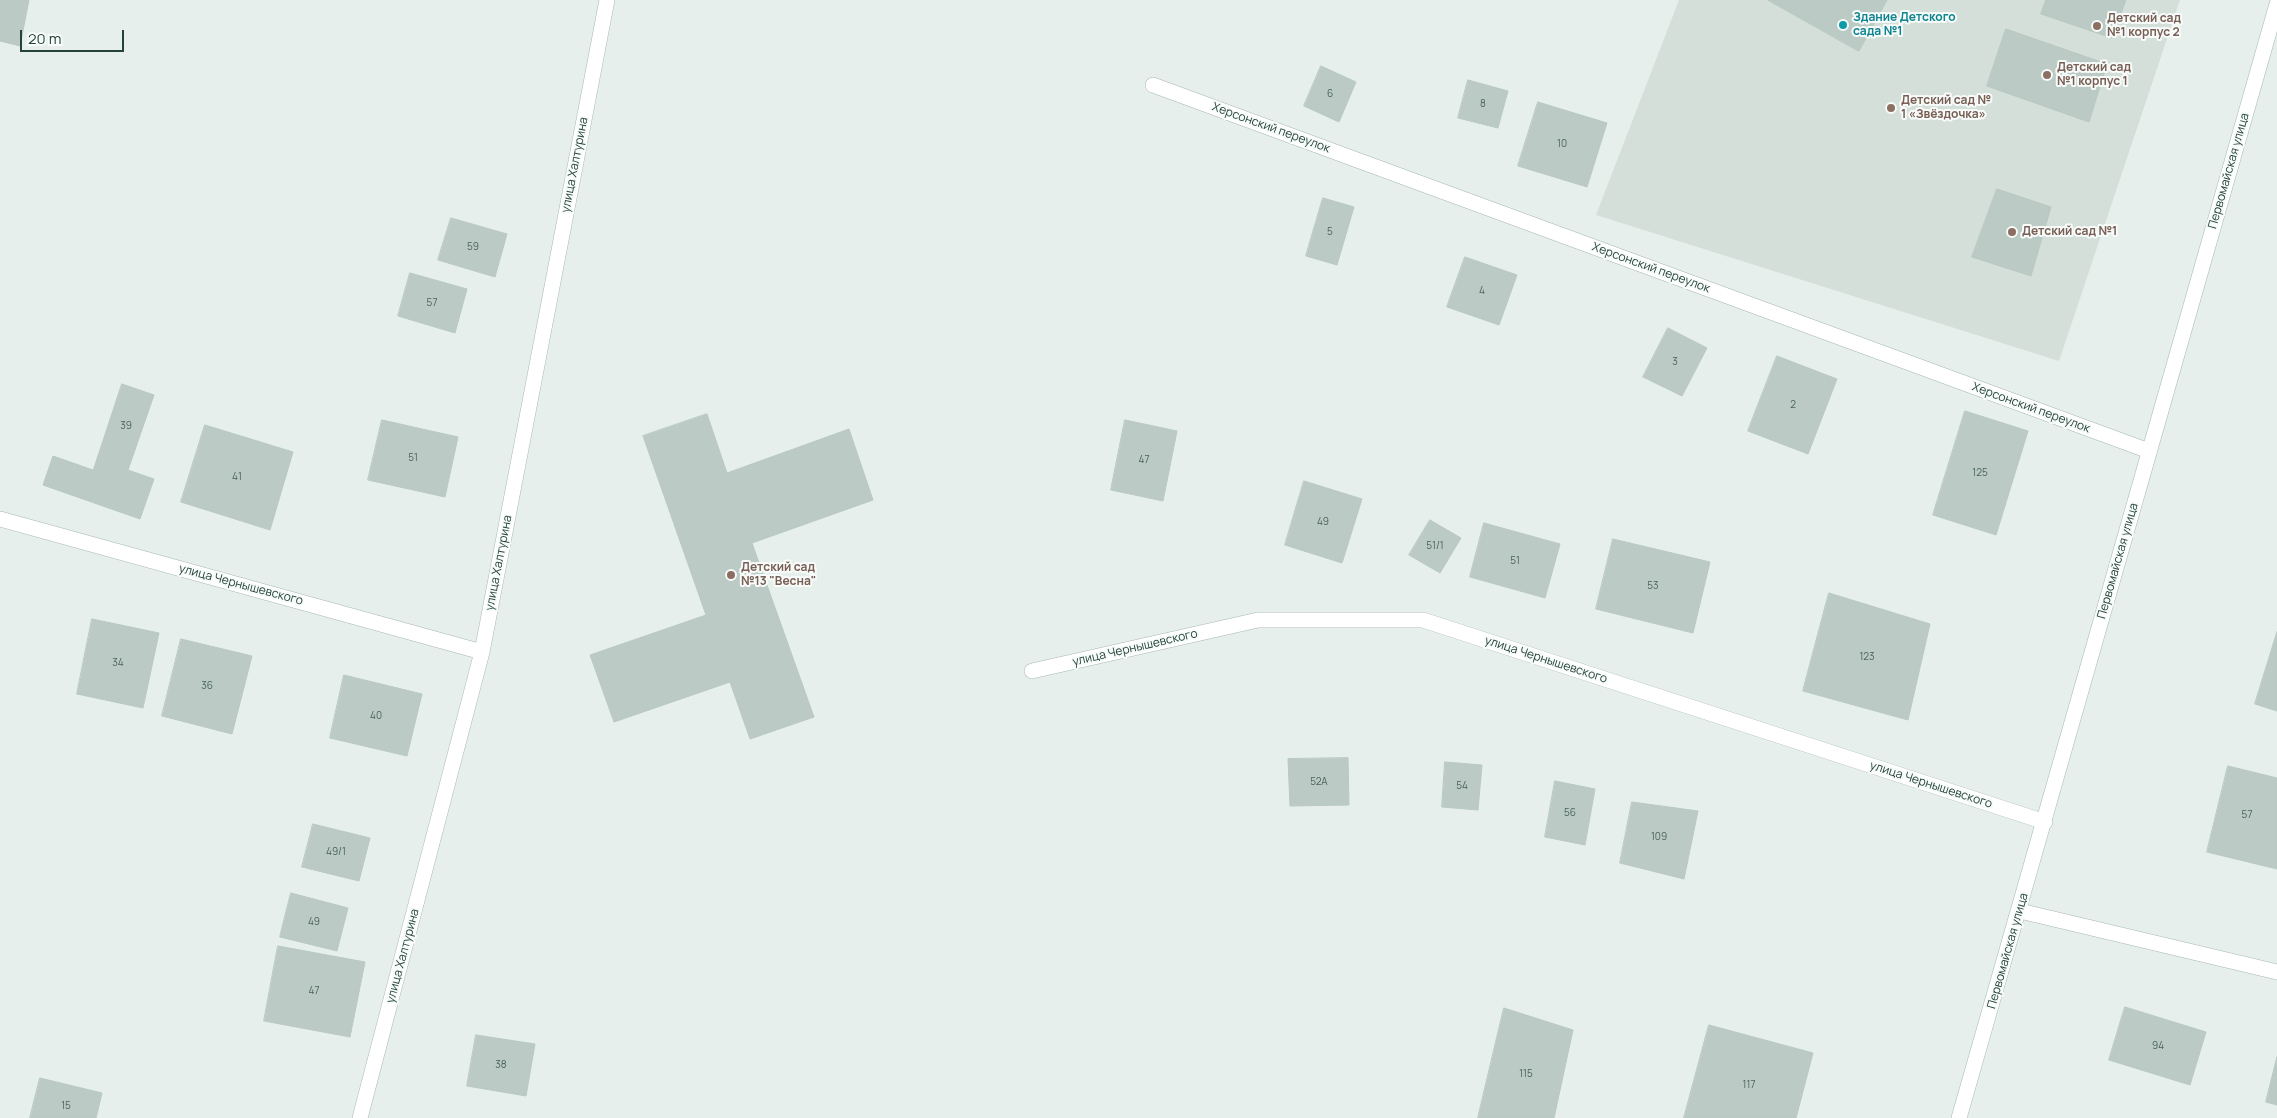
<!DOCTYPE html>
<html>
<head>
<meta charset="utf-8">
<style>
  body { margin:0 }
  #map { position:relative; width:2277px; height:1118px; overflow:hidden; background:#e6efeb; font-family:Manrope,sans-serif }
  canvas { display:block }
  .scale { position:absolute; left:20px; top:30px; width:104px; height:22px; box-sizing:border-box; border:2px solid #24423a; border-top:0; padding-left:6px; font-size:15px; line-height:18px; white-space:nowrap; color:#24423a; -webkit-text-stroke:4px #f7fbf9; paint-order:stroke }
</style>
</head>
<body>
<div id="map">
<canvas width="2277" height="1118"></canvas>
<div class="scale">20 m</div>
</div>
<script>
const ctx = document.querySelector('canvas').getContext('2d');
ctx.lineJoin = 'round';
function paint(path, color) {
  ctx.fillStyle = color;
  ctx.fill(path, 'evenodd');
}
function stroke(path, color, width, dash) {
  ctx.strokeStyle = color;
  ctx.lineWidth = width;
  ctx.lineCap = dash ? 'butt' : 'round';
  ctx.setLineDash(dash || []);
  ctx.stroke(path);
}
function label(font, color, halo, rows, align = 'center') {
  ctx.font = font + ' Manrope,sans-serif';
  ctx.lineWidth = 4;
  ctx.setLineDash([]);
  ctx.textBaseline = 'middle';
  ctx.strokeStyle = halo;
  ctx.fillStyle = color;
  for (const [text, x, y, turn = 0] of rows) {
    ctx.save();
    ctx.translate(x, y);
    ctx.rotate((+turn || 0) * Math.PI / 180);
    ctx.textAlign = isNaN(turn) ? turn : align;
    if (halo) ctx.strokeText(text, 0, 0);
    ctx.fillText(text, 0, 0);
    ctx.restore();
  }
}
paint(new Path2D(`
  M1679 0H2180L2059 361 1596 215Z`), '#d4dfda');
const building = new Path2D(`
  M0 0H29L20 46 0 41Z
  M1768 0H1887L1859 51Z
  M2046 0H2126L2112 38 2041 14Z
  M2006 29 2107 64 2089 122 1987 86Z
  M1321 66 1356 82 1339 122 1304 106Z
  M1468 80 1508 91 1498 128 1458 118Z
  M1538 102 1607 123 1587 187 1518 166Z
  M1997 189 2051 207 2031 276 1972 257Z
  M1323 198 1354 207 1337 265 1306 256Z
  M451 218 507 234 495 277 438 260Z
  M1465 257 1517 275 1499 325 1447 307Z
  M410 273 467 289 455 333 398 316Z
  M1668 328 1707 348 1682 396 1643 377Z
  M1777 356 1837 379 1808 454 1748 431Z
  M122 384 154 395 128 470 154 479 140 519 43 485 53 456 93 470Z
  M1965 411 2028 431 1996 535 1933 515Z
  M707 414 727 473 849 429 873 500 752 543 814 717 750 739 730 682 614 722 590 655 706 615 643 436Z
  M382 420 458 437 445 497 368 480Z
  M1125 420 1177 431 1163 501 1111 490Z
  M205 425 293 452 270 530 181 502Z
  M1304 481 1362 499 1342 563 1285 545Z
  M1430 520 1461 538 1440 573 1409 555Z
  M1484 523 1560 544 1545 598 1470 577Z
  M1613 539 1710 562 1693 633 1596 609Z
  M1829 593 1930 624 1908 720 1803 691Z
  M92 619 159 633 143 708 77 694Z
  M2277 632V711L2255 704Z
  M181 639 252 656 232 734 162 716Z
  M344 675 422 694 407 756 330 738Z
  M1348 758 1349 805 1290 806 1288 759Z
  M1445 762 1482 765 1478 810 1442 807Z
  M2228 766 2277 778V869L2207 852Z
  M1555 781 1595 789 1585 845 1545 837Z
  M1632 802 1698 811 1684 879 1620 863Z
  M313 824 370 838 359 881 302 867Z
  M291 893 348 908 337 951 280 937Z
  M278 946 365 962 350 1037 264 1021Z
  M2125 1007 2206 1032 2190 1085 2109 1060Z
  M1504 1008 1573 1030 1554 1118H1478Z
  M1709 1025 1813 1053 1796 1118H1684Z
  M476 1035 535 1044 526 1096 467 1086Z
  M2277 1057V1105L2266 1102Z
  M40 1078 102 1093 96 1118H30Z`);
paint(building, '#bbcac4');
stroke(building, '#b8c9c2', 1);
const service = new Path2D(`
  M1032 671 1258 620H1423L2045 822`);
const minor = new Path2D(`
  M1153 85 2149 451
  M0 519 482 652
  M2020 911 2277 972
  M360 1118 482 652 607 0`);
const secondary = new Path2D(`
  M1959 1118C2068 747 2170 375 2277 4`);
stroke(service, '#a8b8b2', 16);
stroke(minor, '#a8b8b2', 16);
stroke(secondary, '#a4bbb3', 16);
stroke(service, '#fff', 15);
stroke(minor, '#fff', 15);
stroke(secondary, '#fff', 15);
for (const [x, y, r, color] of [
  [1843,25,5,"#0f9aa8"],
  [2097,26,5,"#8d6e63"],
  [2047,75,5,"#8d6e63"],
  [1891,108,5,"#8d6e63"],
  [2012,232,5,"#8d6e63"],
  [731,575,5,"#8d6e63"]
]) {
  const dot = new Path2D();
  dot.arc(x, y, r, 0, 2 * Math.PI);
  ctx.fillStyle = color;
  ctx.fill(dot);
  stroke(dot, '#f7fbf9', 2);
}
label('10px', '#4a645c', null, [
  ["6",1330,94],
  ["8",1483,104],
  ["10",1562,144],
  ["5",1330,232],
  ["59",473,247],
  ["4",1482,291],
  ["57",432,303],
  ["3",1675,362],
  ["2",1793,405],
  ["39",126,426],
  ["51",413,458],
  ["47",1144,460],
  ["125",1980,473],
  ["41",237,477],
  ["49",1323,522],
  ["51/1",1435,546],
  ["51",1515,561],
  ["53",1653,586],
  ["123",1867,657],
  ["34",118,663],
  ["36",207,686],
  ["40",376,716],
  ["52А",1319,782],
  ["54",1462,786],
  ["56",1570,813],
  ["57",2247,815],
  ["109",1659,837],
  ["49/1",336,852],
  ["49",314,922],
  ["47",314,991],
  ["94",2158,1046],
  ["38",501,1065],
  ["115",1526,1074],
  ["117",1749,1085],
  ["15",66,1106]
]);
label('bold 12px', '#0d838f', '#f7fbf9', [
  ["Здание Детского",1853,18],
  ["сада №1",1853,32]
], 'left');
label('bold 12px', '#785e54', '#f7fbf9', [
  ["Детский сад",2107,19],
  ["№1 корпус 2",2107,33],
  ["Детский сад",2057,68],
  ["№1 корпус 1",2057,82],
  ["Детский сад №",1901,101],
  ["1 «Звёздочка»",1901,115],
  ["Детский сад №1",2022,232],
  ["Детский сад",741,568],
  ["№13 \"Весна\"",741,582]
], 'left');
label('12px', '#24423a', '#f7fbf9', [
  ["Херсонский переулок",1271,128,20],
  ["улица Халтурина",575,165,-79],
  ["Первомайская улица",2229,171,-74],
  ["Херсонский переулок",1651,268,20],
  ["Херсонский переулок",2031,408,20],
  ["Первомайская улица",2118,561,-74],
  ["улица Халтурина",499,563,-79],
  ["улица Чернышевского",241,585,15],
  ["улица Чернышевского",1135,648,-13],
  ["улица Чернышевского",1546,660,18],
  ["улица Чернышевского",1931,785,18],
  ["Первомайская улица",2008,951,-74],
  ["улица Халтурина",403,956,-75]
]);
</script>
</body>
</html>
